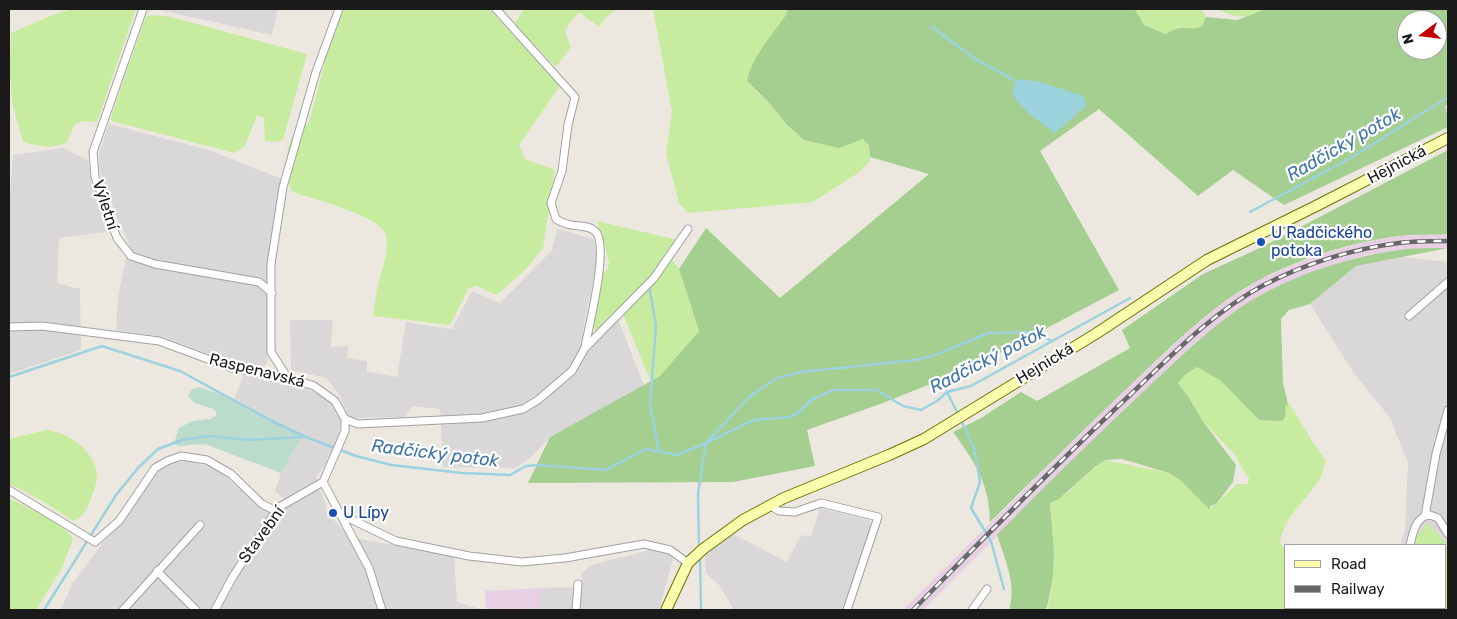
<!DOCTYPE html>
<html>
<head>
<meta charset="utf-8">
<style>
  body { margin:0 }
  #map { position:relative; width:1457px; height:619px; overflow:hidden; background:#ede8df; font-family:Rubik,sans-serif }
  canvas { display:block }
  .frame { position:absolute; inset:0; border:10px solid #1a1a1a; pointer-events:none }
  .legend { position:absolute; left:1284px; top:544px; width:162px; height:65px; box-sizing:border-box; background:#fff; border:1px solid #a3a3a3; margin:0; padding:6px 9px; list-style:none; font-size:15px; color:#1a1a1a }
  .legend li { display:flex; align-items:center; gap:10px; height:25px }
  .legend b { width:25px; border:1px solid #a3a3a3 }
  .north { position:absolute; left:1397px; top:10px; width:50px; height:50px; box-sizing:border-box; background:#fff; border:1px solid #a3a3a3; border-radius:50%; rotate:255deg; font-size:14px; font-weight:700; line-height:20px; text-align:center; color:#1a1a1a }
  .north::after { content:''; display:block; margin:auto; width:18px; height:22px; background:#c50005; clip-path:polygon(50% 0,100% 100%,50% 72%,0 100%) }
</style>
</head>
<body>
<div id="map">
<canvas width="1457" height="619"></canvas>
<div class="frame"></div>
<ul class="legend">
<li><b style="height:6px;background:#fbfdad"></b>Road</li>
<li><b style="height:6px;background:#686868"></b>Railway</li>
</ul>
<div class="north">N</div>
</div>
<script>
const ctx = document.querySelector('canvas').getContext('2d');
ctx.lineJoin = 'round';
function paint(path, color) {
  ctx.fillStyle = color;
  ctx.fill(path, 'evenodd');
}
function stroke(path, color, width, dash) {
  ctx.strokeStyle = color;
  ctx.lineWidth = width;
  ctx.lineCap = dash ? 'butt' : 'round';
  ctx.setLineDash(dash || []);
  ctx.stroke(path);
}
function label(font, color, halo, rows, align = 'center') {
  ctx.font = font + ' Rubik,sans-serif';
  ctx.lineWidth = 4.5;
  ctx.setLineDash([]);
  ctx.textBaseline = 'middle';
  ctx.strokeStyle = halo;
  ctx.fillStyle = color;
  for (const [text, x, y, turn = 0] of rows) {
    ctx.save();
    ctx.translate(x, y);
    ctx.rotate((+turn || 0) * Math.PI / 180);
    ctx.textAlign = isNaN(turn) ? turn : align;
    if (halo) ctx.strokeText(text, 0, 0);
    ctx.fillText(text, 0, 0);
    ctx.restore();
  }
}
paint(new Path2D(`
  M155 9H278L272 35Z
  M109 124 209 150 282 179 269 268 267 363 264 367 248 365 198 350 163 337 116 330 118 297 129 244 119 223 99 168V154Z
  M63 148 88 160 91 181 106 232 59 238 57 283 80 289 81 350 9 374V207L13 155Z
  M557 229 594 239 597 263 582 333 589 347 618 319 644 386 550 437 529 459 515 468 443 467 440 409 412 406 405 417 350 418 339 394 326 378 291 370 290 320H333L331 347 348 346 347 358 367 361V372L397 377 406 322 452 329 472 291 500 303 552 250Z
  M1403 257 1448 262V610H1377L1378 608H1446V545H1400L1405 531 1408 463 1390 418 1353 372 1310 304 1356 266Z
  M245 372 293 382 326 399 334 406 341 421 337 442 324 467 316 477 329 515 350 537 454 556 457 602 483 610H61L72 584 151 479 163 468 175 462 188 461 215 468 276 518 289 504 275 491 281 473 303 435 234 399Z
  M820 508 868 520 873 526 842 610H734L720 586 706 573 705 555 733 534 787 562 801 535 811 537Z
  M650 550 668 553 673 559 659 610H518L541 608V588L581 587V573L591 565Z`), '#d9d7d7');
paint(new Path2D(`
  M1448 234V248L1401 250 1367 255 1331 265 1297 278 1265 292 1229 316 1196 342 1115 418 923 610H903L1105 409 1187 332 1221 304 1259 280 1292 265 1327 252 1364 242 1400 236Z
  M541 588V608L518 610H486L485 591Z`), '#e7d0e3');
paint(new Path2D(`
  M72 9H136L97 122C70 119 77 124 66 143 54 149 36 146 23 142L12 102 10 73 11 33 55 14Z
  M336 9H489L560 86 519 145 525 159 555 170 543 248 527 268 497 295 476 286 469 288 450 325 373 316C375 305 376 292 379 281 383 267 389 251 386 235 381 216 311 198 292 192L289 184 290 165 287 151 292 137 309 122 324 66 329 32Z
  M524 9H617L606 17 599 27 579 12 569 24 565 32 571 47 556 67 514 24Z
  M653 9H788L786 15 749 72 747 81 757 92 771 105 786 124 804 140 820 143 866 139 869 145 870 161 858 173 813 202 688 213 679 203 666 153 672 112Z
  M1135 9H1201L1206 17C1202 33 1192 27 1180 28 1175 29 1170 32 1165 34L1144 25Z
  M1217 9H1266C1244 19 1240 19 1217 9Z
  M152 15 171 17 201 25 307 54 283 140 275 142 265 141 264 118 257 115 245 146 234 153 112 121 111 118 113 111 146 16Z
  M597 221 678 240 649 279 596 331 592 327 603 273 608 269 609 262 605 247Z
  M672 259 679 269 699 331 661 376 654 380 649 378 623 314 652 285Z
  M1197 367 1220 380 1259 420 1286 415 1285 407 1289 403 1312 441 1326 461C1323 468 1322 477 1317 483 1303 504 1285 515 1280 543L1286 550V608H1315L1313 610H1049L1048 606 1053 577 1054 552 1050 503C1072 494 1086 472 1105 460L1169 473 1180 480 1210 509 1237 484H1248L1249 478 1243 470 1236 456 1202 420 1188 396 1178 383 1186 374Z
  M46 430C68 432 96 451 97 476 97 483 94 491 91 498 87 509 84 516 73 521 53 507 32 494 9 484V439Z
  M9 498C26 507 64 523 73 539L62 568 36 610H9Z
  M1428 523 1445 542 1448 549V610H1387L1388 608H1446V545H1412L1413 540Z`), '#c7eca0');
paint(new Path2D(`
  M788 9H1135L1144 25 1165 34C1170 32 1175 29 1180 28 1192 27 1202 33 1206 17L1237 20 1266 9H1448V104L1445 106 1448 116V127L1284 205 1233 170 1198 196 1099 109 1040 151 1119 290 973 367 883 403 807 430 815 466 733 482 528 483 550 437 660 376 699 331 679 269 706 228 780 298 929 174 870 157 869 145 863 139 839 148 804 140 786 124 771 105 747 81C752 57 772 35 786 15ZM1407 20H1437V50H1407Z
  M1448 150V234C1432 235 1415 234 1399 236 1351 242 1301 258 1259 280 1214 304 1178 340 1141 375 1090 423 1040 473 990 522 989 483 976 464 953 432L981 418 1021 392 1037 401 1130 348 1122 330 1203 274 1266 245Z
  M1448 248 1356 266 1310 304 1289 310 1281 319 1283 383 1288 404 1285 407 1286 415 1282 421 1259 420 1220 380 1197 367 1186 374 1178 383 1188 396 1202 420 1236 465 1233 482 1216 504 1210 506V510L1180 480 1169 473 1122 459 1105 460 1096 466 1059 499 1050 503 1054 552 1053 577 1047 607 1044 610H1009C1017 585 1005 559 997 535 1046 485 1097 435 1148 387 1185 353 1221 316 1266 292 1307 271 1353 256 1399 250 1415 248 1432 248 1448 248Z`), '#a5cf91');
paint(new Path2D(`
  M199 387 234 399 303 435 281 473 205 444 178 446 174 443 179 428 192 421 210 419 217 415 214 409 194 403 188 396 192 389Z`), '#bbdccc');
paint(new Path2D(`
  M1023 79 1040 82 1083 96 1086 106 1055 133C1045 126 1016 105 1013 94 1012 90 1015 85 1016 82Z`), '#9cd1de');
stroke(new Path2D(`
  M932 27 974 58 1019 83
  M1250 212 1354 156 1448 97
  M649 285 656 326 650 405 659 452
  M9 377 102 346 180 371 272 421 306 437 356 456 391 465 462 473 510 475 526 466 537 465 606 470 646 449 677 455 706 443 754 420 789 417 798 413 811 400 833 390H877L903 406 921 410 937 401 947 392 971 386 1130 298
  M947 392 959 416
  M961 420 974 447 980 482 971 508 991 541 1004 589
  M699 548 698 493 706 443 749 397 777 378 801 372 916 360 938 354 988 333 1034 332 1052 341
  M700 556 701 610
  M44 610 116 495 138 468 158 449 182 440 209 436 248 440 304 437`), '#9cd1de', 2.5);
const minor = new Path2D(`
  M143 9 93 152 95 177 117 238 131 256 155 264 259 282 272 293
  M496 9 575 97 568 125 562 171 551 203 556 219C559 221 563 223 567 224 575 227 589 224 596 232 609 249 589 325 585 347
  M1409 316 1448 282
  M9 327 42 326 159 341 232 368 287 377 314 386 335 401 345 419 358 424 482 418 523 409 538 400 572 371 585 348 654 278 688 229
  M287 377 271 352V264L283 187 316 72 339 9
  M323 482 369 568 382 610
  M9 490 95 542 119 521 155 468 167 461 181 456 207 460 231 474 262 504 276 511
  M769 505 779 511 795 512 821 503 878 517 847 610
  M340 514 396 541 469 556 522 562 565 558 644 544 670 550 688 563
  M1425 516 1436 454 1448 410
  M1425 516 1430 515 1438 518 1448 534
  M1410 545C1413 534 1414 522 1425 516
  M157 571 196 610
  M123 610 200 525
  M215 610 232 578 276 511 281 506 323 482 345 431V419
  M576 610 578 584
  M972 610 987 589
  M1388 610 1389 608`);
const secondary = new Path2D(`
  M666 610 688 563 703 549 743 520 784 498 889 455 924 439 1097 333 1207 260 1318 205 1448 138`);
stroke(minor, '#a1a1a1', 9);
stroke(secondary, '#697300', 12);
stroke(minor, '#fff', 7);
stroke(secondary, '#fbfdad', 10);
const rail = new Path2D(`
  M913 610C985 537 1056 464 1131 394 1172 355 1212 313 1262 286 1304 264 1352 249 1399 243 1415 241 1432 241 1448 241`);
stroke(rail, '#686868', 4.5);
stroke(rail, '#fff', 2.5, [8]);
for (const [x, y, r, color] of [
  [1261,242,5,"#1a4fb4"],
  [333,513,5,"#1a4fb4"]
]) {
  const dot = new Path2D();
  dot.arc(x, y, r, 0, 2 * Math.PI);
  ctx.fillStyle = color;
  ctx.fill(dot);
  stroke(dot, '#fff', 2);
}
label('16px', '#1a1a1a', '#fff', [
  ["Hejnická",1397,165,-28],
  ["Výletní",105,205,72],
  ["Hejnická",1045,364,-31],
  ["Raspenavská",257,371,14],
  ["Stavební",262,535,-54]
]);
label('16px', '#164399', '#fff', [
  ["U Radčického",1271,233],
  ["potoka",1271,251],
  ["U Lípy",343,513]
], 'left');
label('italic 18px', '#4076a6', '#fff', [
  ["Radčický potok",1344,145,-30],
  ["Radčický potok",988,360,-27],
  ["Radčický potok",435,454,7]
]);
</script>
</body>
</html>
